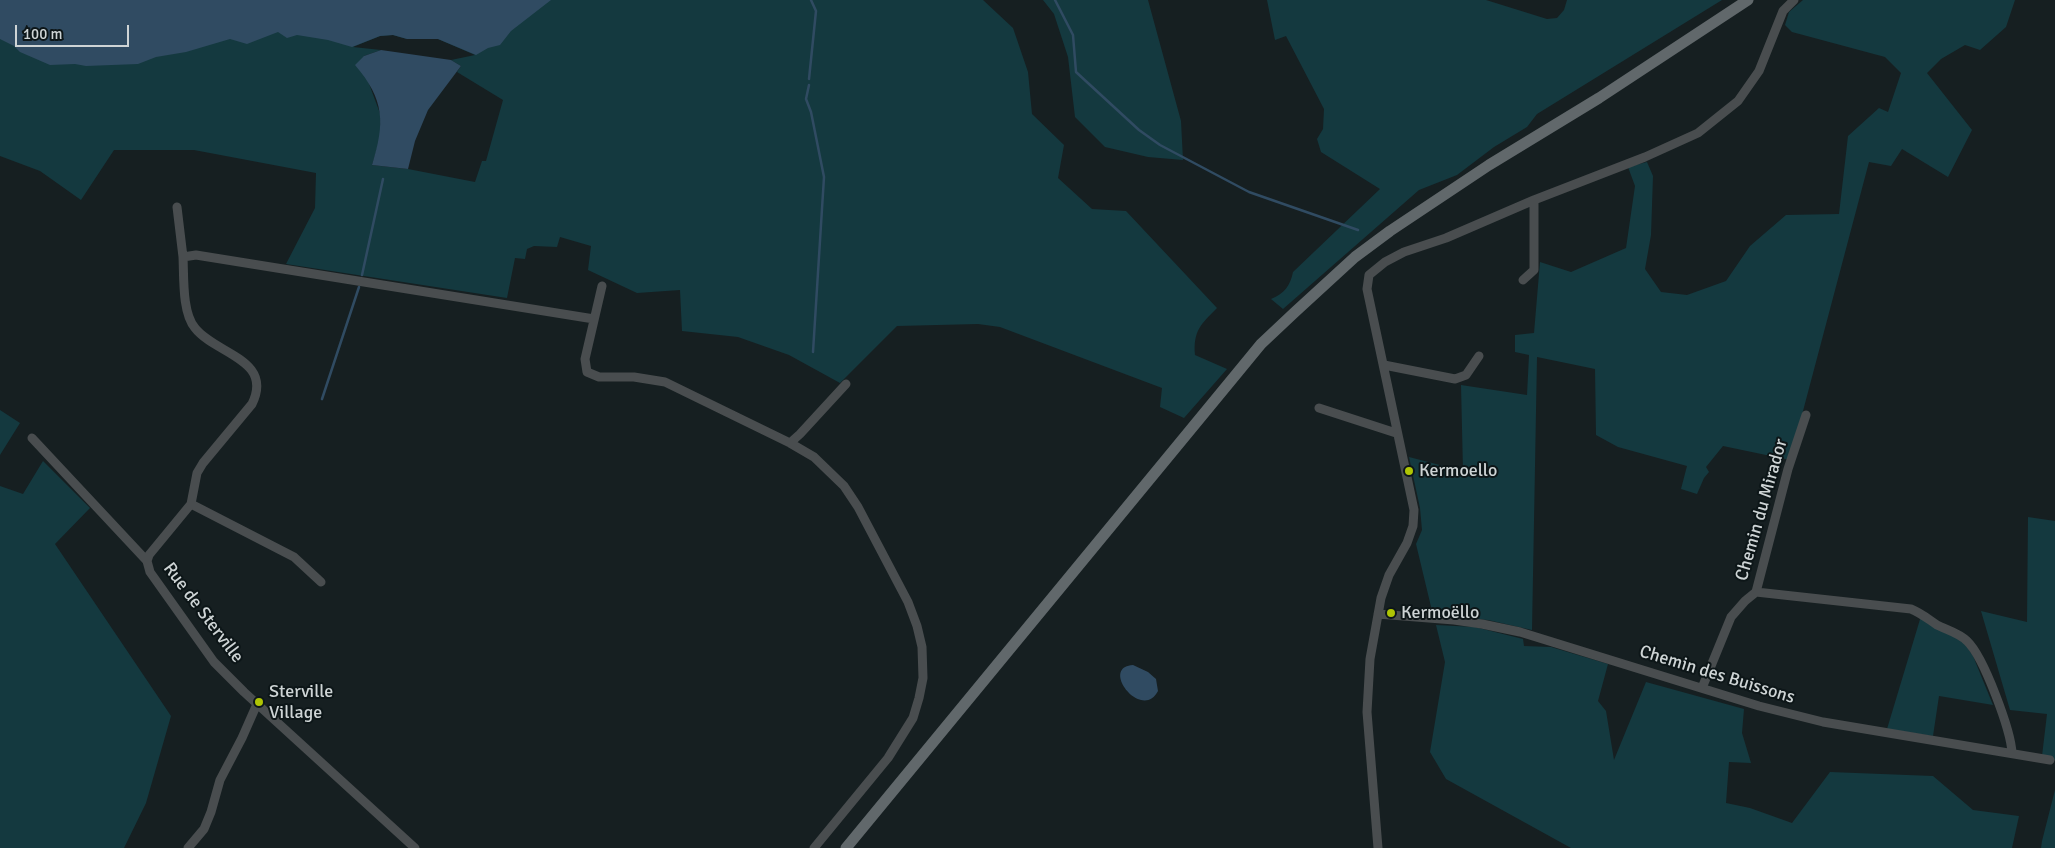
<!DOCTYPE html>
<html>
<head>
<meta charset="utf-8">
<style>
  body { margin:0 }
  #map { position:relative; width:2055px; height:848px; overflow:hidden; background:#161f21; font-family:Signika,sans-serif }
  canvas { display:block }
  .scale { position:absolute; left:15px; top:25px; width:114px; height:22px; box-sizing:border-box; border:2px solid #ced4d5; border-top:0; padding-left:6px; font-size:15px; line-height:18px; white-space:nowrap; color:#ced4d5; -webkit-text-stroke:4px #0d1618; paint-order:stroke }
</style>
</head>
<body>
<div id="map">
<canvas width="2055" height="848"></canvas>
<div class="scale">100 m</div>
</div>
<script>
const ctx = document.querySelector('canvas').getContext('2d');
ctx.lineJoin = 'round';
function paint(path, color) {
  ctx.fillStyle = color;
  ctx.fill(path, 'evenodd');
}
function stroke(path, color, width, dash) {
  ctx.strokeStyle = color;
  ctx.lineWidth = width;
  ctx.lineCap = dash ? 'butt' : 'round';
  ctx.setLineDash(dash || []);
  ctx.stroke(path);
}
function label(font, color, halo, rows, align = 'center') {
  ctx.font = font + ' Signika,sans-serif';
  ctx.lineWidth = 4;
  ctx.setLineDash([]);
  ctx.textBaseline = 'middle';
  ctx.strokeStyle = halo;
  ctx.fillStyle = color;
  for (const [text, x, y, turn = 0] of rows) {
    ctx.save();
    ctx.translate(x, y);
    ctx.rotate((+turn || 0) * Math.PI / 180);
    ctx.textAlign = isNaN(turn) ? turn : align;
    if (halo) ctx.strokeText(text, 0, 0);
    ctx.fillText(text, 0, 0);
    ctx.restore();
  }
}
paint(new Path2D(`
  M0 0H983L1013 28 1028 72 1032 114 1064 145 1058 178 1092 209 1126 211 1217 308C1201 324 1193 331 1195 355L1227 369 1184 418 1160 407 1162 388 1000 327 978 324 897 326 840 383 789 355 738 337 682 331 680 290 637 293 588 270 591 246 560 237 557 247 534 246 527 249 525 259 515 258 507 298 286 264 315 208 316 173 194 150H114L81 200 40 171 0 156ZM393 35 407 39H438L475 55 451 60 461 66 457 72 503 100 486 161H482L475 182 408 169 372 165 380 139 381 116 368 81 364 56 381 50 353 47 380 36Z
  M1043 0H1148L1181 121 1183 160 1148 157 1105 147 1075 117 1068 57 1054 14Z
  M1267 0H1486L1547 19 1557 18 1564 10 1567 0H1722L1537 114 1527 127 1494 147 1457 175 1419 190 1283 309 1271 299C1285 293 1290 286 1293 272L1380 189 1321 152 1317 139 1323 129 1324 109 1286 36 1275 40Z
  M1803 0H2015L2006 27 1980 50 1965 45 1941 59 1927 73 1972 130 1948 177 1902 149 1891 166 1869 162 1790 460 1723 446 1706 467 1709 472 1704 478 1697 494 1681 489 1687 466 1618 447 1596 435 1595 369 1537 357 1532 630 1488 620 1433 615 1416 544 1422 530 1420 508 1409 457 1463 471 1461 385 1527 395 1529 355 1515 352V335L1534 333 1540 262 1571 272 1626 248 1635 186 1628 167 1647 162 1653 176 1651 235 1645 269 1661 292 1687 295 1726 281 1750 246 1786 215 1839 214 1848 136 1879 108 1888 112 1901 73 1885 57 1792 32 1785 25 1789 12Z
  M0 410 20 423 0 455Z
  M43 461 90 508 55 544 171 716 146 803 124 848H0V486L23 494Z
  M2028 517 2055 521V760L2042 756 2047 714 2010 710 1981 611 2027 622Z
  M1921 616 1965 643 1973 656 1993 705 1939 696 1933 736 1887 729Z
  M1436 625 1475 627 1523 639 1524 646 1551 647 1608 664 1598 701 1606 711 1614 760 1646 682 1744 709 1742 733 1751 763 1729 762 1726 803 1750 808 1792 823 1830 772 1933 776 1973 810 2019 816 2012 848H1571L1446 779 1430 752 1445 662Z
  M2055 790V848H2041L2042 841Z`), '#14393f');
paint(new Path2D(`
  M0 0H551L511 31 500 45 488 48 476 55 438 39H407L393 35 380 36 352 47 328 40 297 35 287 38 278 32 247 44 230 39 186 52 156 57 138 64 86 66 75 64 50 65 20 52 14 46 0 39Z
  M381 50 451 60 461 66 428 110 415 141 408 169 372 165C385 123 385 100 355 65L364 56Z
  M1133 665 1148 672 1156 679 1158 691C1142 722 1099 667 1133 665Z`), '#304b62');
stroke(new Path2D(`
  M1055 0 1073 35 1076 72 1139 130 1160 145 1249 192 1358 230
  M809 79 816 11 811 0
  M809 85 806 99 811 112 824 177 813 352
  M362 275 383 179
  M322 399 359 287`), '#304b62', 2.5);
stroke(new Path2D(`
  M177 207C179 224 181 240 183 257 184 277 182 313 195 328 215 354 274 359 252 404L203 463 197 473 191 504 149 555 147 561 150 572 214 662 244 692 415 848
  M183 257 196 255 594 319
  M1523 280 1534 270V200
  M602 286 585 359 587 372 599 377H634L665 382 790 443 814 457 844 486 858 507 908 602 917 626 922 647 923 678 919 698 913 718 888 758 814 848
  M1384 365 1455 379 1466 375 1479 356
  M1319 408 1396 433
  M32 438 147 561
  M790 443 800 434 846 384
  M191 504 294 557 321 582
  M1756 592 1911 609C1921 613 1928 619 1937 625 1947 630 1959 633 1967 641 1984 657 2011 731 2012 753
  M1378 614 1454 620 1482 624 1520 632 1759 706 1823 722 2050 760
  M1702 688 1731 617 1745 601 1756 592 1788 469 1806 415
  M188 848 204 829 211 812 220 780 242 738 257 704
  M1378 848 1367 712 1370 659 1381 598 1389 575 1407 543 1413 526 1414 510 1367 289 1369 275 1385 262 1404 252 1446 238 1534 200 1645 157 1698 133 1738 101 1759 71 1783 11 1794 0`), '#494d4f', 9);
stroke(new Path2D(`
  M846 848 1238 372 1261 344 1295 312 1355 257 1390 231 1489 165 1599 98 1748 0`), '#61686b', 11);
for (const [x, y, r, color] of [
  [1409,471,5,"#afc504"],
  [1391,613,5,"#afc504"],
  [259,702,5,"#afc504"]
]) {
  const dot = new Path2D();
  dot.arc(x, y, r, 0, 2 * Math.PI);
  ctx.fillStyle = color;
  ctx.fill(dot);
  stroke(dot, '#0d1618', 2);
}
label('18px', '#ced4d5', '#0d1618', [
  ["Kermoello",1419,471],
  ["Kermoëllo",1401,613],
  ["Sterville",269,692],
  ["Village",269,713]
], 'left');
label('18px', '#ced4d5', '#0d1618', [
  ["Chemin du Mirador",1762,510,-74],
  ["Rue de Sterville",203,613,53],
  ["Chemin des Buissons",1717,675,17]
]);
</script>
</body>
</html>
